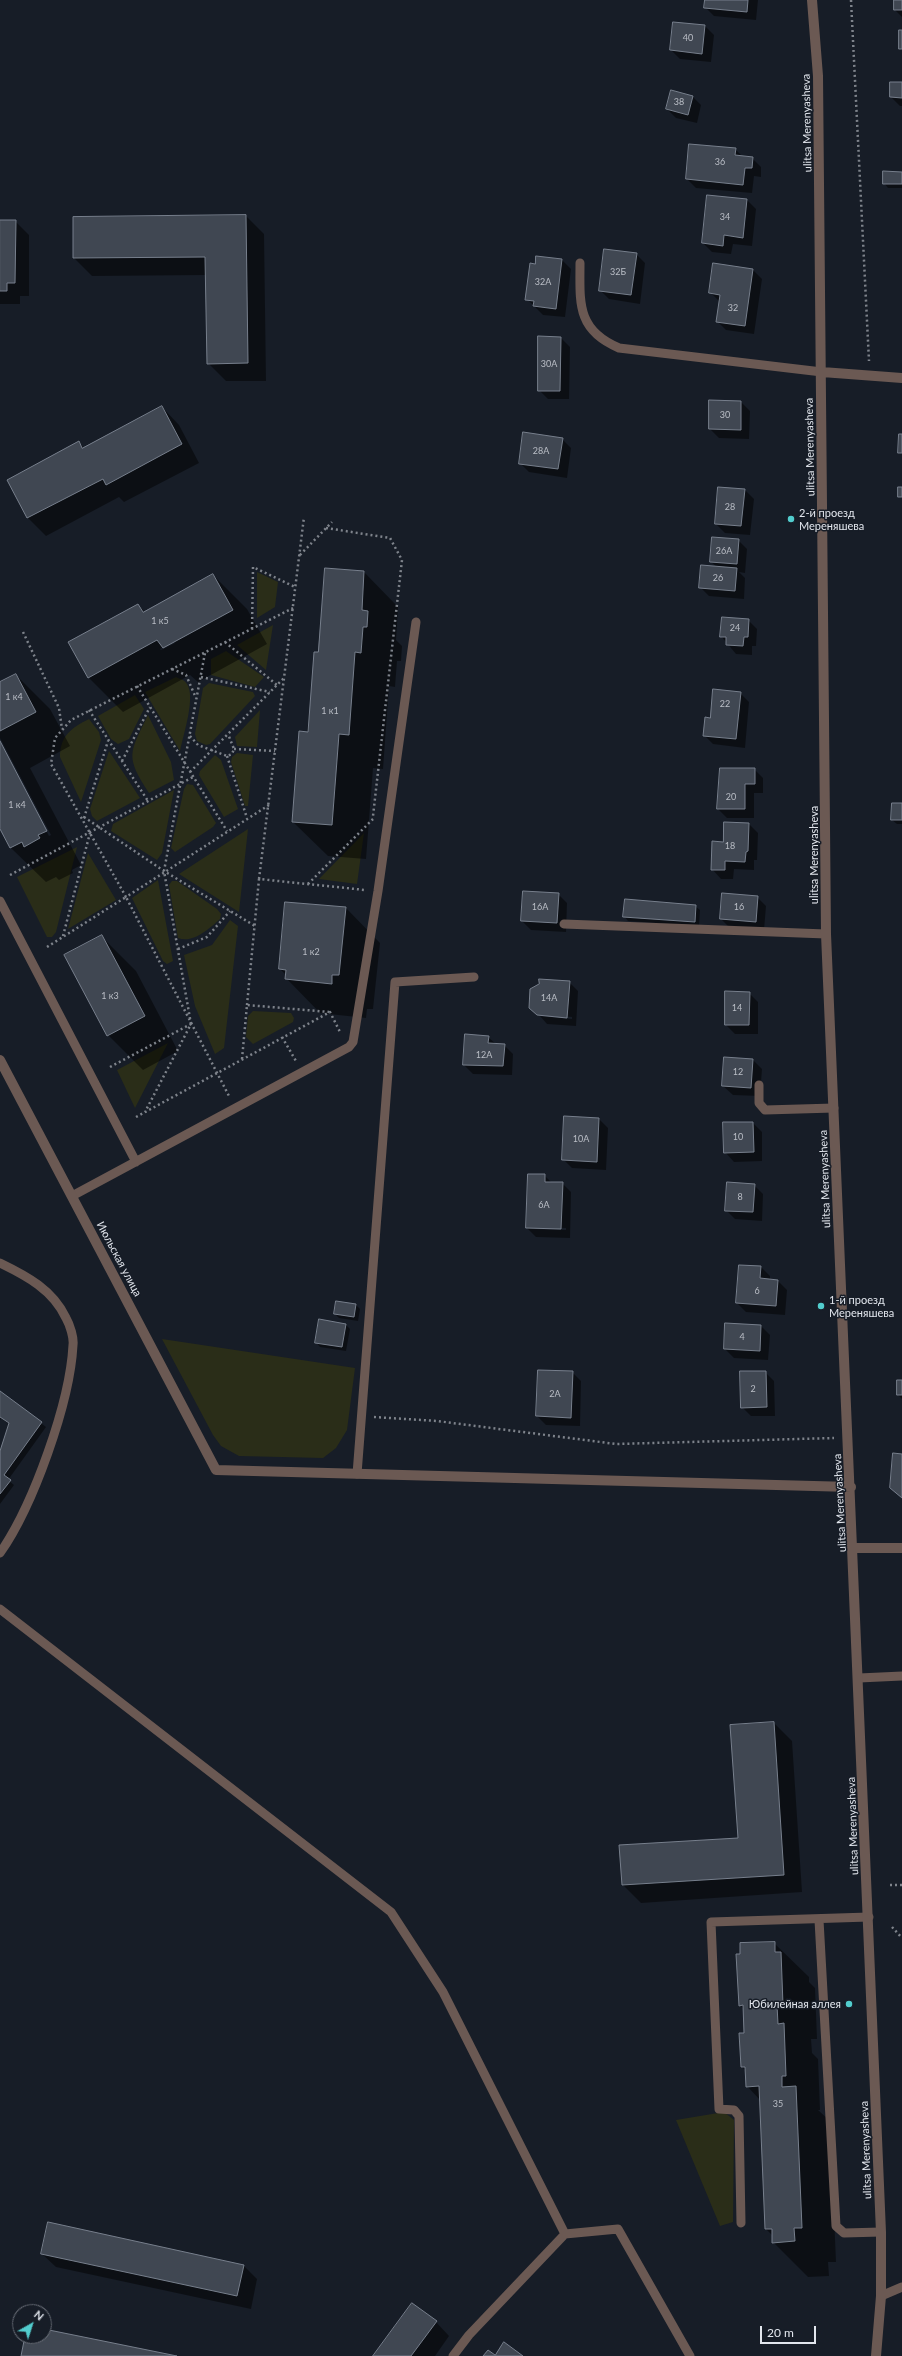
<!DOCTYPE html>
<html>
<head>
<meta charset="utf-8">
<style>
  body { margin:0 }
  #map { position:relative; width:902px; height:2356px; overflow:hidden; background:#171d27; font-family:Lato,sans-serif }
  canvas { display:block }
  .north { position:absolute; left:12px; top:2304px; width:40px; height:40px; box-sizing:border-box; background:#171d27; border:1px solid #686d76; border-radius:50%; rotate:39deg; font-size:11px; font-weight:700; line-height:16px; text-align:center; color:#e2e6ed }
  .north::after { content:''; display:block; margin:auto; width:14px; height:18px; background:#52cdce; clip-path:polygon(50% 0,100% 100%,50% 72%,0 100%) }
  .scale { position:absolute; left:760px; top:2326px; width:56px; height:18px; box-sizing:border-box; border:2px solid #e2e6ed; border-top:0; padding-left:5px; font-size:12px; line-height:14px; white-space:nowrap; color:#e2e6ed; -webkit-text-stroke:3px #171d27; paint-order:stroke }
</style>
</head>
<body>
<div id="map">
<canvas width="902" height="2356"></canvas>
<div class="north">N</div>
<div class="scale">20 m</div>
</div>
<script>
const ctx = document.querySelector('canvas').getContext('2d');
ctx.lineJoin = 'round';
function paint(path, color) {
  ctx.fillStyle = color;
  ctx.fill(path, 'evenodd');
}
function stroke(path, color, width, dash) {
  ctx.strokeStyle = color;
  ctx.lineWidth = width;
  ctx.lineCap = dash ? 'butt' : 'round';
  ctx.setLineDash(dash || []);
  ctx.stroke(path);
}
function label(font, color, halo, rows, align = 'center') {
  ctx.font = font + ' Lato,sans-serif';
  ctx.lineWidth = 3;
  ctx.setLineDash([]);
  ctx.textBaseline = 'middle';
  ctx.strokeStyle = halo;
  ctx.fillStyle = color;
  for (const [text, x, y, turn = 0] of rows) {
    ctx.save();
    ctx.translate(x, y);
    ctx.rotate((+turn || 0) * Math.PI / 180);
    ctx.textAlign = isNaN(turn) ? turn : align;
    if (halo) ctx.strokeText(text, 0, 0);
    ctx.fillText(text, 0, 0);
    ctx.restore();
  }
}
paint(new Path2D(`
  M257 572 278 582 275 607 257 618Z
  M273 625 266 670 237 645Z
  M226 651 264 677 255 687 211 675V659Z
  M176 677C180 679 185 680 187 684 196 697 183 735 180 751L145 692Z
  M209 683 253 692 255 696 210 744 206 745 197 741 195 734 203 688Z
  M135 695 144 709 129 739 118 744 111 739 98 716Z
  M260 710 257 747 237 746 235 737Z
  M148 715 171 762 174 780 149 793C125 756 129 754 148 715Z
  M89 719 99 732 101 740 81 802 60 757C60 736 71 728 89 719Z
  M109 751 140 798 97 821 92 816 90 809Z
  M237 753 253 755 248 806H245L231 762 232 757Z
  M215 755 221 760 238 809 224 817 199 775 200 771Z
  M187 784 193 785 216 823 213 827 175 852 171 848 184 789Z
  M174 790 162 853 157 860 111 831 113 824Z
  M248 829 239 912 179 874Z
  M364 833 357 884 319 879Z
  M77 847 56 932 52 937H47L17 877Z
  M88 853 116 900 68 929Z
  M158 880 173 961 167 964 163 961 132 898Z
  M172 881H177L217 909 221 914 220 919C210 928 193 944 178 938L169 885Z
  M230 920 238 926 224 1048 215 1054 195 1006 184 955 212 945Z
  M253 1011 291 1013 294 1018 293 1022 253 1044 246 1037 248 1016Z
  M168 1043 135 1108 117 1070Z
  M162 1339 355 1368 347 1430 336 1448 323 1458 239 1456 221 1446 213 1435Z
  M724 2112 734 2120 733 2222 720 2226 676 2120Z`), '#2a2d18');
paint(new Path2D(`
  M706 0H758L756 20 714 16 705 7Z
  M895 0H902V17L895 10Z
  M674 23 705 26 714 35 711 62 680 59 671 50Z
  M902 83V106H900L891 97Z
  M692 96 701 105 697 123 676 118 667 109Z
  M735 149 743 157 752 158 761 167V177L754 176 752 193 696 188 687 179Z
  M902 173V188H888L884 183Z
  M747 200 756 209 752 246 733 244 731 254 712 252 703 243Z
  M246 216 264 234 266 381H226L208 363 207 275 92 276 74 258Z
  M0 221H15L29 235V296H20V304H0Z
  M636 254 645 263 640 304 609 299 600 290Z
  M562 260 571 269 565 317 543 315 527 299 536 265Z
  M753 270 762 279 754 334 726 330 717 321 719 301 710 292Z
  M561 338 570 347 569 399H548L539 390Z
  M710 401 741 402 750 411 749 439 719 438 710 429Z
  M162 407 179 425 199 463 124 502 119 497 46 536 28 518 8 480 79 443 84 448Z
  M562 439 571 448 567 478 529 472 520 463Z
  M745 490 754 499 750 535 725 533 716 524Z
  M738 540 747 549 745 573 739 572 745 578 744 599 709 596 700 587 717 567 711 562Z
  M326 569 364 572 398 607 396 640 402 646 401 661H397L395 687 389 686 383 769 373 768 366 859 328 856 293 822 319 653Z
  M213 575 247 609 267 644 198 682 190 675 123 712 88 677 138 605 145 612ZM173 641 175 643 161 650 160 649Z
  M748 620 757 629 756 646H752V655L736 654 721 636Z
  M16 675 50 709 70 746 30 768 81 865 72 870 73 873 59 880 56 877 46 882 11 848 0 826V743L49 836 51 835 0 738V683Z
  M740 693 749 702 745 748 713 744 704 735 711 719Z
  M754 769 763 778V793H754V818H727L718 809Z
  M902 804V824H897L892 820Z
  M749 824 758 833 757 860H754V870L734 869 733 879H721L712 869 724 843Z
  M558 894 567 903 566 932 531 930 522 921Z
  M757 897 766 906 764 930 730 928 721 919Z
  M695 906 700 910 699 926 628 921 624 916Z
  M346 908 380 943 373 1009H367L366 1018 320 1013 286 978V975L280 969Z
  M101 936 136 971 178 1051 143 1070 108 1035Z
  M569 982 578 991 576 1026 547 1024 540 1016 572 1019V1017L538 1014Z
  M749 993 758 1002V1034H735L726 1025Z
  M488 1037 496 1044 504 1045 513 1054 512 1075 473 1074 464 1065Z
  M753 1060 762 1069 760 1096 733 1095 723 1086Z
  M599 1119 608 1128 606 1170 572 1168 563 1159Z
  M753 1123 762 1132V1161L734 1162 725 1152Z
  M544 1175 552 1183H562L571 1192 570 1238 536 1237 527 1228ZM535 1227 566 1228V1230L535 1229Z
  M754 1185 763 1194 762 1221 735 1219 726 1210Z
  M761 1267 770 1276V1280L778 1281 787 1290 785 1315 746 1312 737 1303Z
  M336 1302 356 1305 360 1309 358 1321 339 1318 335 1314Z
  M346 1325 350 1329 346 1351 320 1347 316 1342Z
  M761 1326 770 1335 768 1360 734 1358 725 1349Z
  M572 1372 581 1381 580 1426 546 1425 537 1416Z
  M765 1372 774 1381 775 1416H751L742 1407Z
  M902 1381V1399L898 1395Z
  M0 1392 46 1427 8 1480 14 1485 0 1504V1453L9 1424 1 1418 0 1420Z
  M774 1723 792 1741 802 1892 641 1903 623 1885 739 1839Z
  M774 1943 809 1977V1982L815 1988 817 2039H811L812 2053 818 2059 820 2110H818L830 2121 836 2262H828L829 2276 808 2277 773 2242V2236L766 2229 760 2100 747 2086 746 2071 742 2067 745 2034 744 2010 740 2005Z
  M42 2254 244 2266 257 2279 251 2309 56 2267Z
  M436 2322 449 2336 435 2356H374Z`), '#0007');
const building = new Path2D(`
  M705 0H748L747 12 704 8Z
  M894 0H902V10H894Z
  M673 22 705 25 702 54 670 50Z
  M899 30H902V49H899Z
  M890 82H902V98L890 97Z
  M671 90 693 96 688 115 666 109Z
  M689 144 736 148 735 155 753 157 752 168H745L743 185 686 179Z
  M883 171 902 172V184H883Z
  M707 195 747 199 743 238 724 235 723 246 702 243Z
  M246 215 248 363 207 364 205 257 73 258V217Z
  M0 220H16L15 283H7V291H0Z
  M604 249 637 253 631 295 599 291Z
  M536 256 562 259 556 309 533 306 534 301 525 300 530 263 535 264Z
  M713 263 753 269 745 326 716 322 720 295 709 293Z
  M538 336 561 337 560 391H538Z
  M709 400 741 401V430L709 429Z
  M162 406 182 444 106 485 103 479 27 518 7 480 79 441 82 448Z
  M523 432 563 438 558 469 519 464Z
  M899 434H902V453H898Z
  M718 487 745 489 741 526 715 524Z
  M898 487H902V497H898Z
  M712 537 739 539 737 564 710 562Z
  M701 565 737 568 735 591 699 588Z
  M325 568 364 571 362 610 368 611 367 627H363L361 653 355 652 349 735 339 734 332 825 292 822 299 731 308 732 314 652H318Z
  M213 574 233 610 163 648 157 640 88 678 68 642 138 604 143 612Z
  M722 617 749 619 748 637H744L743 646 726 645V637H720Z
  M16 674 36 712 0 731V682Z
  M713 689 741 692 736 739 703 736 705 717 710 718Z
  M0 741 47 831 38 835 40 838 24 847 22 842 10 848 0 829Z
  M720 768H755V784H745V809H717Z
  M892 803H902V820H891Z
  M724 822 749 823 748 851 746 852 745 862 725 861V870H711L712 841 723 842Z
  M523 891 559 893 557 923 521 921Z
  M722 893 758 896 756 922 720 919Z
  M625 899 696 905 695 922 623 917Z
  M285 902 346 907 339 975H332V984L285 979 286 970 279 969Z
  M102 935 145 1016 107 1036 64 955Z
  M539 979 570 981 567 1018 537 1015 529 1008 530 989 539 984Z
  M725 991 750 992 749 1025H725Z
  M465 1034 489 1036 488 1043 505 1044 503 1066 463 1065Z
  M724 1057 753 1059 751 1088 722 1086Z
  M564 1116 599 1118 597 1162 562 1160Z
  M723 1122H753L754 1152 724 1153Z
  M528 1174H545V1182H563L561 1229 526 1228Z
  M727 1182 755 1184 753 1212 725 1211Z
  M739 1265 761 1266 760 1278 778 1280 776 1306 736 1303Z
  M336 1301 356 1304 354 1317 334 1314Z
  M319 1319 346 1324 342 1347 315 1343Z
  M725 1323 761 1325 760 1351 724 1349Z
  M538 1370 573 1371 571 1418 536 1416Z
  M740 1371H766L767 1407 741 1408Z
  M897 1380H902V1395H897Z
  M0 1391 42 1422 4 1475 11 1480 0 1494V1451L9 1423 0 1417Z
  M893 1453 902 1454V1498L890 1488Z
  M774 1722 784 1875 622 1885 619 1845 738 1838 730 1725Z
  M775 1942V1952H781L783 2005H777L778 2024 784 2023 786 2076H782V2087L796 2086 802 2228H794L795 2241 772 2243V2229H765L759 2086 746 2087 745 2067H741L739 2033H744L743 2005 739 2006 736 1954H740V1943Z
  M48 2222 244 2265 237 2296 41 2254Z
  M412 2303 437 2321 411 2356H373Z
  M44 2329 177 2356H21L25 2336H44Z
  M504 2342 523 2356H483L488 2350 495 2355Z`);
paint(building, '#404752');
stroke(building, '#777f8c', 1);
stroke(new Path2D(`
  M851 0 869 361
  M326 528 390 538 402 560 373 816
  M300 555 332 522
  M252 629 253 567 295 587
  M23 632 59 708 62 729
  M225 642 277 685
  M172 669 186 675 196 698
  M201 677 270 692
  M137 686 227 831
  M89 710 148 801
  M190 736 198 745 227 756 232 754 234 749 228 734
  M234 749 275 751
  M227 756 247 818
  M122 761 150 707
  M190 772 284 678
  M269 805 126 897 51 764 55 738 71 720 293 608
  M84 817 164 871 255 926
  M84 818 108 741
  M10 875 193 777
  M259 879 304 517
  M308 884 373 819
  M63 936 90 833
  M47 947 126 897 229 1096
  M178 949 207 937 230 911
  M247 1005 259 879 365 890
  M191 1024 164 871 205 653
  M282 1037 296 1061
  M242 1059 247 1005 329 1012
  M110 1067 191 1024 145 1112
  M136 1117 330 1012 340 1032
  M374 1417 437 1421 616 1444 834 1438
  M890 1885H902
  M892 1927 902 1938`), '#7e838b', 2.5, [2, 3]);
stroke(new Path2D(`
  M580 263C580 302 576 330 619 348L822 372
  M0 901 136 1162
  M564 924 826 934
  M759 1085V1103L765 1110 834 1108
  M72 1196 349 1047 353 1042 378 891 416 622
  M0 1263C27 1276 53 1290 66 1318 70 1325 74 1338 73 1345 70 1403 33 1506 0 1553
  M357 1474 395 982 474 977
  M0 1609 391 1912 443 1992 565 2234 618 2229 690 2356
  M859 1678 902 1676
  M819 1920 836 2226 844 2233 881 2232
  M741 2223 739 2116 734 2110 719 2109 711 1922 869 1917
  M881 2296 902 2287
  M453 2356 469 2335 565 2234`), '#6b5953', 9);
stroke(new Path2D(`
  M812 0 818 76 826 934 881 2232V2296L876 2356
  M822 372 902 378
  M0 1060 216 1470 851 1487
  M854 1548H902`), '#6b5953', 10);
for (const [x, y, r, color] of [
  [791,519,4,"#52cdce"],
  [821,1306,4,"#52cdce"],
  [849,2004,4,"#52cdce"]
]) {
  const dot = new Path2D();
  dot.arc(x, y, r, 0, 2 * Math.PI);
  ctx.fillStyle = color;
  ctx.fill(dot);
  stroke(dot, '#171d27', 1.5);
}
label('9px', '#babec6', null, [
  ["40",688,38],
  ["38",679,102],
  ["36",720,162],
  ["34",725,217],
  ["32Б",618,272],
  ["32А",543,282],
  ["32",733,308],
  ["30А",549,364],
  ["30",725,415],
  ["28А",541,451],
  ["28",730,507],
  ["26А",724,551],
  ["26",718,578],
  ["1 к5",160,621],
  ["24",735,628],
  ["1 к4",14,697],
  ["22",725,704],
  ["1 к1",330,711],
  ["20",731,797],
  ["1 к4",17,805],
  ["18",730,846],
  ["16А",540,907],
  ["16",739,907],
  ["1 к2",311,952],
  ["1 к3",110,996],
  ["14А",549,998],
  ["14",737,1008],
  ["12А",484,1055],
  ["12",738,1072],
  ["10",738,1137],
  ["10А",581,1139],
  ["8",740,1197],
  ["6А",544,1205],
  ["6",757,1291],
  ["4",742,1337],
  ["2",753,1389],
  ["2А",555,1394],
  ["35",778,2104]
]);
label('11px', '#e2e6ed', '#171d27', [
  ["ulitsa Merenyasheva",807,123,-91],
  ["ulitsa Merenyasheva",810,447,-91],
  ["ulitsa Merenyasheva",814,855,-90],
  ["ulitsa Merenyasheva",825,1179,-92],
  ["Июльская улица",119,1259,62],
  ["ulitsa Merenyasheva",840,1503,-93],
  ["ulitsa Merenyasheva",853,1826,-92],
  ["ulitsa Merenyasheva",866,2150,-92]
]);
label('11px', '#e2e6ed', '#171d27', [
  ["2-й проезд",799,513],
  ["Мереняшева",799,526],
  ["1-й проезд",829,1300],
  ["Мереняшева",829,1313],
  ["Юбилейная аллея",841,2004,"right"]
], 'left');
</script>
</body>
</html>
